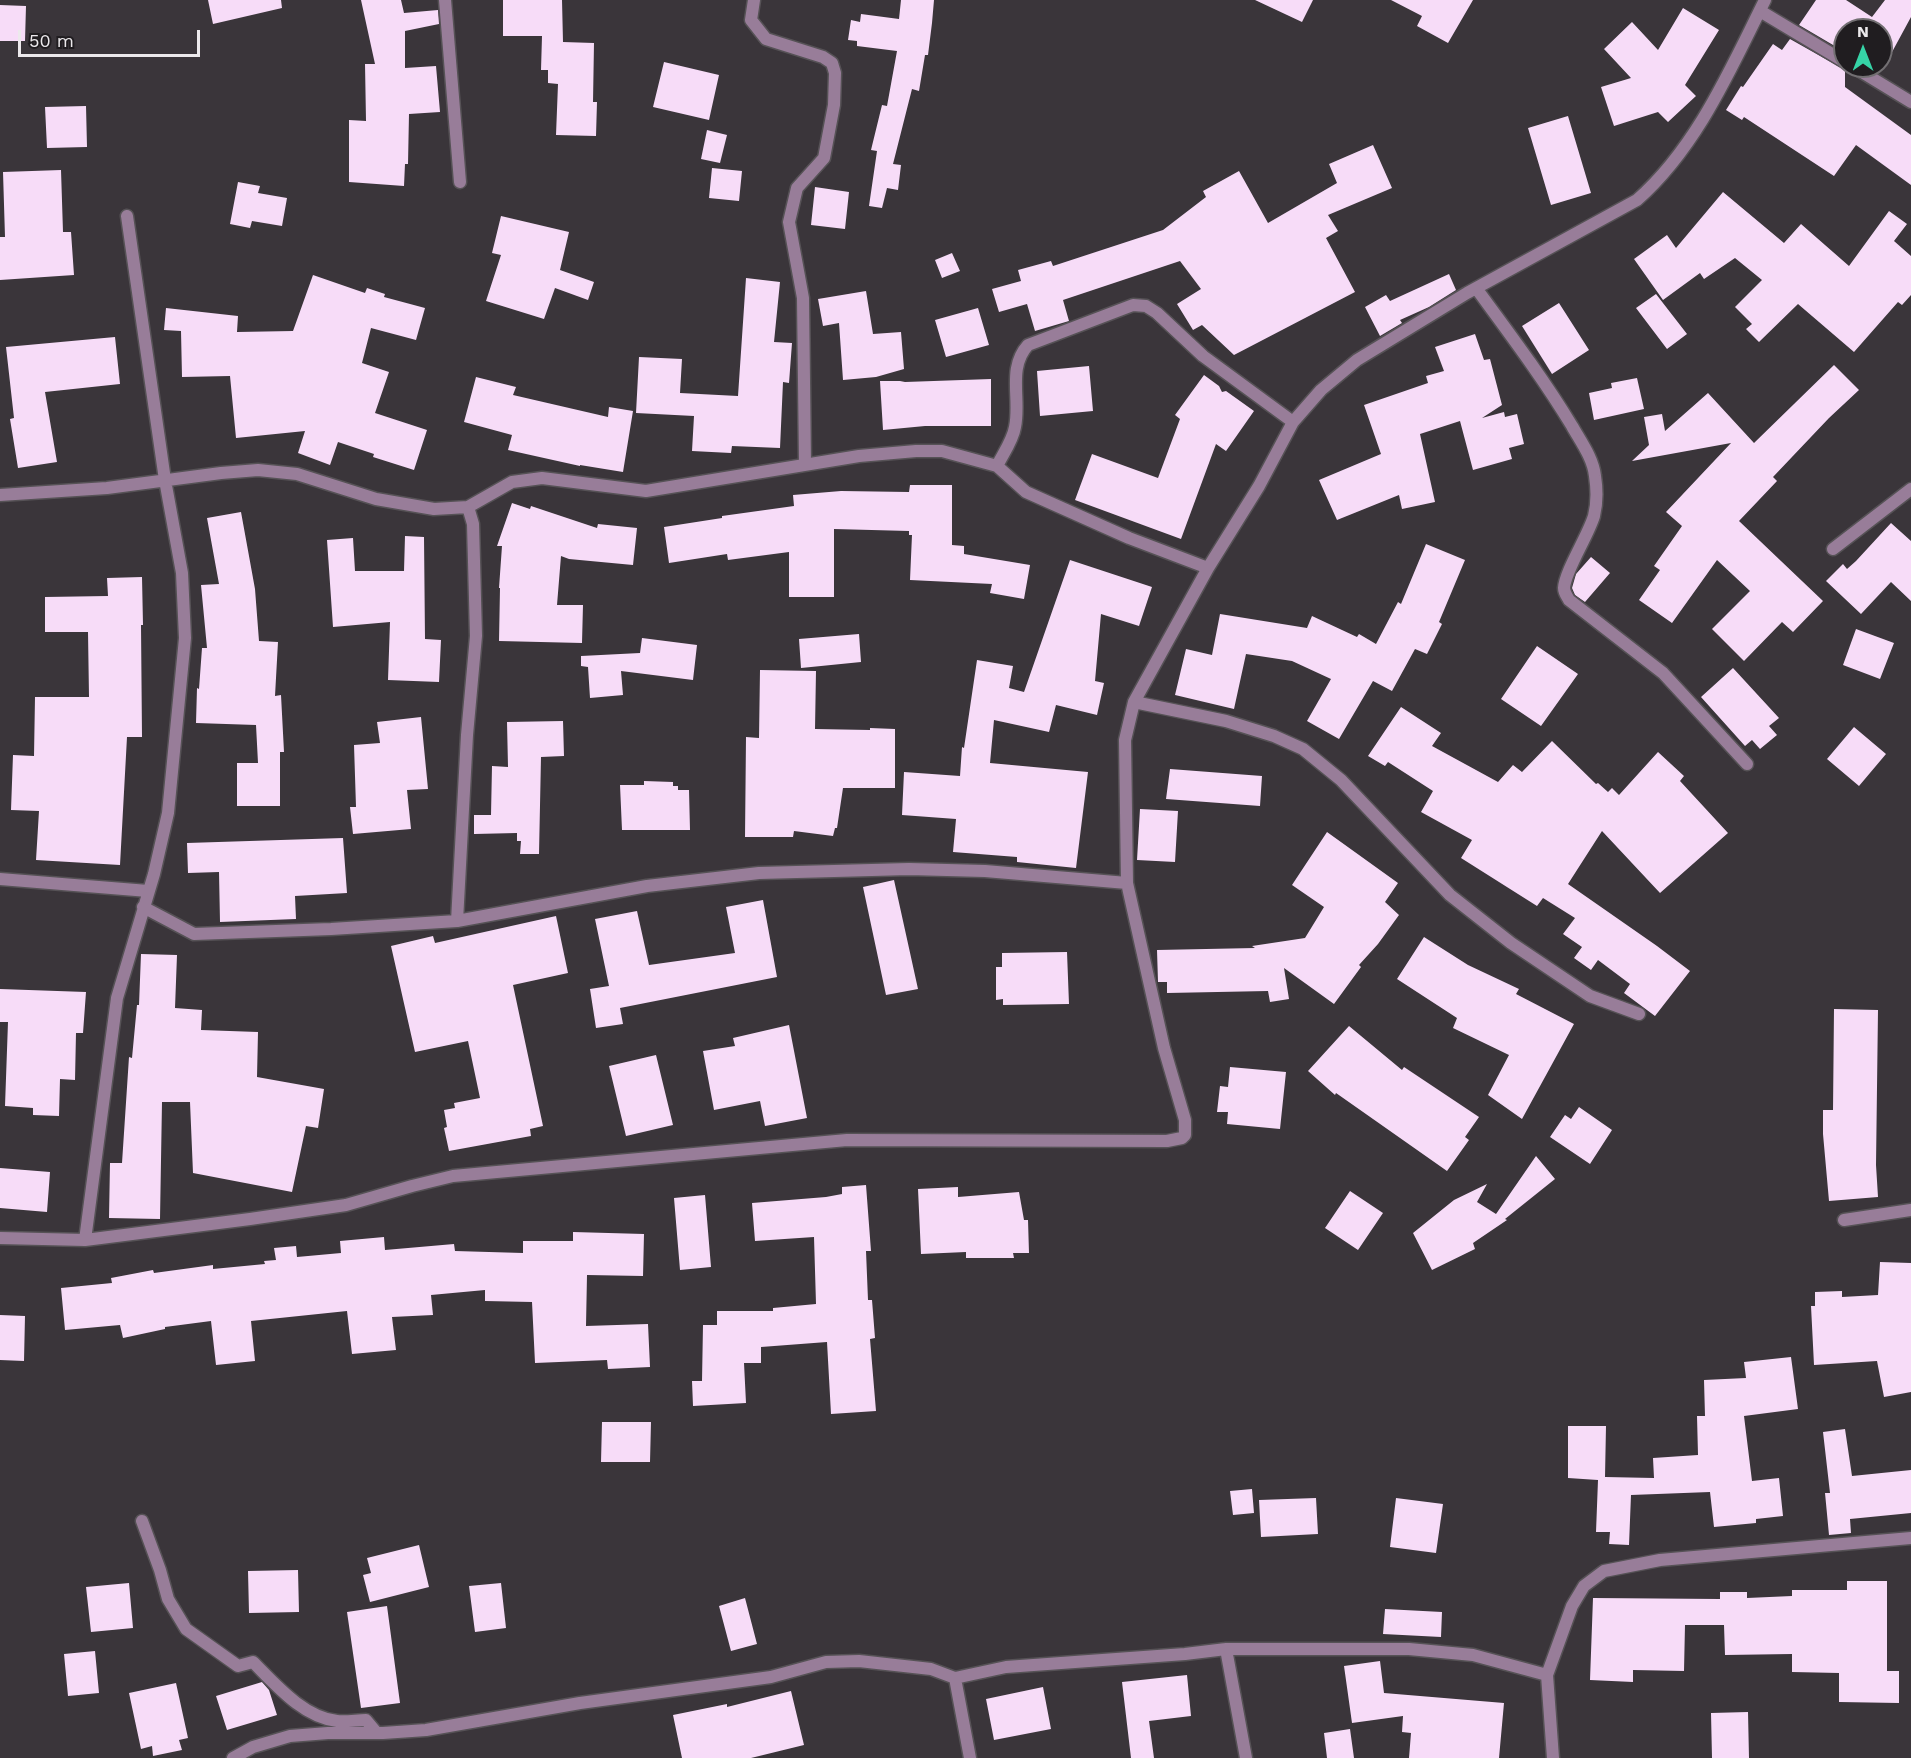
<!DOCTYPE html>
<html>
<head>
<meta charset="utf-8">
<style>
  body { margin:0 }
  #map { position:relative; width:1911px; height:1758px; overflow:hidden; background:#3a353a; font-family:"Work Sans",sans-serif }
  canvas { display:block }
  .north { position:absolute; left:1833px; top:18px; width:60px; height:60px; box-sizing:border-box; background:#201d20; border:2px solid #726f72; border-radius:50%; rotate:0deg; font-size:16px; font-weight:700; line-height:24px; text-align:center; color:#ece9ec }
  .north::after { content:''; display:block; margin:auto; width:21px; height:27px; background:#36d4a7; clip-path:polygon(50% 0,100% 100%,50% 72%,0 100%) }
  .scale { position:absolute; left:18px; top:30px; width:182px; height:27px; box-sizing:border-box; border:3px solid #ece9ec; border-top:0; padding-left:8px; font-size:18px; line-height:21px; white-space:nowrap; color:#ece9ec; -webkit-text-stroke:4px #201d20; paint-order:stroke }
</style>
</head>
<body>
<div id="map">
<canvas width="1911" height="1758"></canvas>
<div class="north">N</div>
<div class="scale">50 m</div>
</div>
<script>
const ctx = document.querySelector('canvas').getContext('2d');
ctx.lineJoin = 'round';
function paint(path, color) {
  ctx.fillStyle = color;
  ctx.fill(path, 'evenodd');
}
function stroke(path, color, width, dash) {
  ctx.strokeStyle = color;
  ctx.lineWidth = width;
  ctx.lineCap = dash ? 'butt' : 'round';
  ctx.setLineDash(dash || []);
  ctx.stroke(path);
}
paint(new Path2D(`
  M208 0H281L282 8 213 24Z
  M361 0H401L404 13 438 10 439 24 405 31V68L436 66 440 112 409 114 408 164H405L404 186 349 182V120L366 121 365 64H375Z
  M503 0H562L563 42 594 43 593 102H597L596 136 556 135 558 84 548 83V70H541L542 36H503Z
  M901 0H934L932 23 928 55H925L919 91 912 89 893 164 901 165 898 190 887 188 882 208 869 206 877 151 871 150 882 105 887 106 897 51 857 46V41L848 40 851 20 860 22 861 14 899 19Z
  M1255 0H1313L1302 22Z
  M1391 0H1473L1448 43 1417 26 1422 16Z
  M1816 0H1846L1872 17 1885 0H1911V17L1885 65 1881 63V30H1845V52L1799 25Z
  M0 5 26 6 25 41H0Z
  M1683 8 1719 30 1685 85 1696 96 1668 122 1658 112 1614 126 1601 87 1631 78 1604 49 1632 22 1658 50Z
  M1790 39 1845 70V87L1911 135V185L1856 145 1834 176 1744 117 1742 120 1726 110 1741 86 1743 87 1773 44 1782 50Z
  M664 62 719 75 709 120 653 107Z
  M86 106 87 147 47 148 45 107Z
  M1568 116 1591 193 1551 205 1528 128Z
  M707 130 727 135 720 163 701 159Z
  M1373 145 1392 188 1328 215 1338 231 1326 238 1355 292 1234 355 1202 325 1193 330 1177 304 1201 289 1180 261 1063 300 1069 321 1035 331 1027 304 999 312 992 289 1021 281 1018 270 1051 261 1053 266 1163 230 1206 197 1203 191 1239 171 1268 223 1337 183 1329 164Z
  M712 168 742 171 739 201 709 198Z
  M61 170 63 232H71L74 275 0 280V237H5L3 172Z
  M238 182 260 186 258 193 287 198 282 226 252 221 250 228 230 224Z
  M815 187 849 192 845 229 811 225Z
  M1723 192 1784 243 1801 224 1849 266 1889 211 1907 224 1894 241 1911 256V295L1902 305 1898 302 1854 352 1798 304 1759 342 1746 329 1752 324 1735 307 1762 280 1735 258 1704 279 1700 273 1663 300 1634 259 1667 235 1676 248Z
  M501 216 569 232 560 270 594 282 588 300 555 288 544 319 486 301 501 255 492 253Z
  M952 253 960 271 942 278 935 260Z
  M1449 274 1456 290 1429 307 1400 320 1402 323 1380 336 1365 307 1386 295 1390 301Z
  M313 275 365 293 367 288 385 294 384 297 425 308 416 340 371 328 362 363 389 372 375 413 427 430 414 470 373 457 374 454 338 442 330 465 298 453 305 431 236 438 230 376 182 377 181 331 164 330 166 308 238 316 237 332 293 331Z
  M746 278 780 282 774 342 792 343 789 383 783 382 780 448 732 446 731 453 692 451 694 416 636 413 639 357 682 359 680 393 738 396Z
  M866 291 873 334 901 332 904 369 876 377 843 380 839 323 823 326 818 299Z
  M1656 294 1687 334 1667 349 1636 308Z
  M1559 303 1589 350 1552 374 1522 326Z
  M978 308 989 345 946 357 935 320Z
  M1475 334 1484 360 1490 359 1502 405 1482 418 1504 412 1505 417 1517 414 1524 444 1509 448 1512 459 1473 470 1460 421 1420 434 1435 502 1402 509 1399 495 1337 520 1319 480 1381 454 1364 405 1428 383 1426 376 1444 371 1435 347Z
  M115 337 120 384 45 392 57 462 18 468 10 419 14 418 6 347Z
  M1834 365 1859 390 1829 418 1773 477 1777 481 1739 521 1823 601 1793 632 1782 622 1744 661 1712 629 1750 591 1717 560 1672 623 1639 600 1660 570 1654 566 1682 526 1666 512 1731 443 1632 461 1649 445 1644 417 1662 414 1665 431 1708 393 1754 443Z
  M1089 366 1093 411 1040 416 1037 371Z
  M1204 375 1219 386 1222 392 1226 391 1254 411 1226 451 1216 444 1181 539 1075 500 1092 454 1158 478 1180 419 1175 415Z
  M476 377 516 387 513 395 608 417 609 407 633 411 623 472 580 465V466L508 450 512 435 464 422Z
  M1637 378 1644 409 1594 420 1589 393 1612 388 1611 383Z
  M991 379V426H925L883 430 880 381H900L905 382Z
  M910 485H952V545L964 546V554L1030 565 1024 599 990 593 992 584 910 580 912 535H909V531L834 529V597H789V552L728 560 727 554 669 563 664 527 722 518V516L794 506 793 495 841 491 909 492Z
  M512 503 530 509 531 506 597 528 598 524 637 528 633 565 569 559 561 556 557 605H583L582 643 499 641 500 588H499L502 546H497Z
  M241 512 255 589 259 641 278 642 275 696 281 695 284 752H280V806H237V763H258L256 725 196 723 197 688 199 689 202 648H207L201 585 219 584 207 518Z
  M1891 523 1911 541V601L1891 582 1861 614 1826 581 1843 564 1847 569 1856 561Z
  M405 536 424 537 425 639 441 640 439 682 388 680 390 622 333 627 327 540 353 538 355 571H404Z
  M1426 544 1465 560 1439 622 1442 624 1427 654 1415 649 1392 691 1373 681 1339 739 1307 721 1331 679 1292 661 1246 654 1234 709 1175 695 1186 649 1212 655 1220 614 1307 628 1312 616 1357 637 1359 634 1376 644 1398 602 1401 604Z
  M1591 557 1610 573 1585 602 1575 595 1572 588 1576 574Z
  M1070 560 1152 587 1139 626 1101 614 1095 681 1104 683 1097 715 1056 705 1049 732 994 720 990 763 1088 772 1076 868 1017 862V857L953 852 956 819 902 815 904 772 960 776 962 747 964 748 977 660 1013 666 1009 688 1024 692Z
  M142 577 143 625H141L142 737H127L120 865 36 860 39 811 11 810 13 755 34 756 35 697H89L88 632H45V597L108 596 107 578Z
  M1856 629 1894 643 1880 679 1843 665Z
  M859 634 861 662 801 668 799 639Z
  M642 638 697 645 693 680 621 671 623 695 590 698 588 667 581 666V656L640 653Z
  M1537 646 1578 674 1541 726 1501 699Z
  M1733 668 1779 718 1769 726 1777 735 1760 749 1752 740 1745 746 1701 697Z
  M760 670 816 671 815 729 870 730V728L895 729V788H843L837 828H835L833 836 794 831 793 837H745L746 737 759 738Z
  M1401 707 1441 733 1432 746 1498 782 1513 765 1522 772 1552 741 1596 784 1598 783 1608 792 1612 788 1619 795 1658 752 1684 776 1680 781 1728 833 1660 893 1602 831 1568 884 1657 946 1690 971 1655 1016 1624 993 1630 984 1598 960 1591 970 1574 958 1582 947 1563 934 1575 918 1543 898 1537 906 1461 858 1472 840 1421 812 1433 791 1388 762 1385 766 1368 756Z
  M421 717 428 789 407 790 411 829 353 834 350 807H356L354 745 380 743 377 722Z
  M563 721 564 756 541 757 539 854H520L521 841H517V833L474 834V815H491L492 766 508 767 507 722Z
  M1854 727 1886 754 1859 786 1827 759Z
  M1170 769 1262 776 1260 806 1166 799Z
  M644 781 673 782V786H678V790H689L690 830H622L620 785H644Z
  M1140 809 1178 811 1175 862 1137 860Z
  M1327 832 1398 883 1385 902 1399 915 1378 944 1359 965 1361 967 1334 1004 1284 968 1289 999 1270 1002 1268 991 1167 993V982H1158L1157 950 1255 948 1252 946 1305 938 1324 907 1292 885Z
  M343 838 347 893 295 896 296 919 220 922 219 872 188 873 187 843Z
  M894 880 918 989 886 995 863 887Z
  M763 900 777 977 620 1008 623 1024 596 1028 590 989 609 986 595 919 637 911 649 965 735 953 726 907Z
  M556 916 568 973 513 985 543 1126 530 1129 531 1136 449 1151 444 1128 447 1127 444 1110 455 1108 454 1103 480 1098 468 1041 415 1052 391 946 433 936 435 943Z
  M1424 937 1468 965 1519 989 1516 994 1574 1024 1522 1119 1488 1095 1509 1055 1453 1028 1457 1018 1397 979Z
  M1067 952 1069 1004 1003 1005V999L996 1000V967H1002V953Z
  M141 954 177 955 175 1008 202 1010 201 1030 258 1032 257 1077 324 1089 318 1128 306 1126 292 1192 193 1173 190 1102H162L160 1219 109 1218 110 1163H122L129 1057 132 1058 137 1005H139Z
  M0 989 86 992 83 1033H76L75 1080 60 1079 59 1116 33 1115V1108L5 1106 8 1022H0Z
  M1834 1009 1878 1010 1876 1165 1878 1197 1829 1201 1823 1134V1110H1833Z
  M789 1025 807 1118 765 1126 760 1101 714 1110 703 1051 735 1046 733 1038Z
  M1349 1026 1402 1070 1404 1067 1479 1117 1465 1137 1469 1140 1447 1171 1336 1093 1335 1095 1308 1071Z
  M656 1055 673 1125 626 1136 609 1066Z
  M1230 1067 1286 1072 1280 1129 1227 1124 1228 1112H1217L1220 1086 1228 1087Z
  M1579 1107 1612 1130 1590 1164 1550 1137 1565 1115 1571 1119Z
  M1536 1156 1555 1179 1505 1219 1507 1220 1473 1243 1475 1249 1432 1270 1413 1233 1454 1200 1487 1184 1477 1202 1496 1214Z
  M0 1168 50 1172 47 1212 0 1208Z
  M866 1185 871 1251H866L868 1300H872L875 1338 870 1339 876 1411 831 1414 827 1342 761 1347V1363H744L746 1403 693 1406 692 1381H702L703 1325H717V1311H773V1308L816 1304 814 1237 755 1241 752 1203 826 1197 842 1194V1187Z
  M958 1187V1197L1019 1192 1024 1220H1028L1029 1253H1013L1014 1258H966V1252L921 1254 918 1189Z
  M1350 1191 1383 1213 1358 1250 1325 1228Z
  M705 1195 711 1267 680 1270 674 1198Z
  M573 1232 644 1234 643 1276 587 1275 586 1326 648 1324 650 1367 608 1369 607 1360 535 1363 532 1302 485 1301V1290L431 1295 433 1315 392 1317 396 1350 352 1354 347 1311 251 1321 255 1361 216 1365 211 1321 165 1327V1329L123 1338 120 1325 65 1330 61 1288 112 1283 111 1278 153 1270 154 1273 213 1265V1269L265 1264 264 1261 276 1260 274 1248 296 1246 297 1257 341 1253 340 1241 384 1237 385 1250 454 1244 455 1251 523 1253V1241H573Z
  M1880 1262 1911 1263V1392L1884 1397 1877 1361 1814 1365 1811 1306H1815V1292L1842 1291V1297L1878 1295Z
  M0 1315 25 1316 24 1361 0 1360Z
  M1791 1357 1798 1409 1744 1416 1752 1481 1779 1478 1783 1516 1756 1519V1523L1714 1527 1710 1492 1631 1495 1629 1545 1609 1544 1610 1532H1596L1598 1480 1568 1478V1426H1606L1605 1477 1654 1478 1653 1458 1698 1455 1697 1416H1705L1704 1380 1746 1378 1744 1362Z
  M602 1422H651L650 1462H601Z
  M1845 1429 1852 1476 1911 1470V1513L1850 1519 1851 1533 1829 1535 1825 1493H1830L1823 1432Z
  M1252 1489 1254 1513 1233 1515 1230 1491Z
  M1316 1498 1318 1534 1261 1537 1259 1500Z
  M1396 1498 1443 1504 1436 1553 1390 1547Z
  M419 1545 429 1587 370 1602 363 1575 371 1573 367 1558Z
  M298 1570 299 1612 249 1613 248 1571Z
  M1847 1581H1887V1671H1899V1703L1839 1702V1673L1792 1672V1654L1725 1655 1724 1625H1685L1684 1671 1633 1670V1682L1590 1680 1593 1598 1720 1599V1592H1747V1598L1792 1596V1590H1847Z
  M129 1583 133 1628 91 1632 86 1587Z
  M501 1583 506 1628 475 1632 469 1586Z
  M745 1598 757 1644 731 1651 719 1606Z
  M387 1606 400 1703 361 1708 347 1612Z
  M1385 1609 1442 1612 1441 1637 1383 1634Z
  M95 1651 99 1693 68 1696 64 1654Z
  M1380 1661 1384 1693 1504 1703 1499 1758H1409L1411 1733 1402 1732 1403 1716 1352 1723 1344 1666Z
  M1187 1675 1191 1716 1149 1721 1154 1758H1131L1122 1682Z
  M262 1682 269 1690 277 1715 227 1730 216 1696Z
  M176 1683 188 1738 179 1740 182 1750 153 1756 152 1746 141 1749 129 1693Z
  M1043 1687 1051 1729 994 1740 986 1699Z
  M791 1691 804 1745 751 1758H682L673 1715 727 1704V1707Z
  M1748 1712 1749 1758H1712L1711 1713Z
  M1350 1729 1354 1758H1327L1324 1733Z`), '#f7dcf8');
const minor = new Path2D(`
  M445 0 460 182
  M754 0 751 20 766 39 823 57 832 63 835 73 834 105 824 158 797 188 789 222 803 298 805 464
  M1760 11 1845 62
  M1852 66 1911 102
  M1476 288C1509 333 1543 378 1572 426 1581 442 1593 458 1595 476 1597 489 1597 504 1594 516 1588 536 1565 571 1564 588 1564 593 1567 596 1569 600L1663 673 1747 764
  M997 466C1003 454 1013 440 1015 427 1021 399 1007 368 1028 345L1133 305 1146 306 1157 313 1203 356 1293 422
  M0 495 107 488 221 473 258 470 297 474 376 499 434 509 468 507 512 482 542 478 646 491 859 456 916 451H942L997 466 1026 492 1129 538 1208 568 1259 486 1293 422 1321 390 1357 360 1467 293 1637 200C1697 147 1730 70 1765 0
  M1833 549 1911 489
  M1134 702 1226 721 1274 736 1303 749 1341 780 1450 895 1511 943 1590 996 1639 1014
  M0 879 148 891
  M143 907 194 934 331 929 457 921 647 886 759 873 909 869 985 871 1127 883
  M457 921 467 735 476 636 473 524 468 507
  M1844 1220 1911 1210
  M0 1238 85 1240 250 1219 346 1205 412 1186 453 1176 847 1140 1167 1141 1182 1138 1185 1135V1120L1164 1048 1127 883 1125 740 1134 702 1208 568
  M85 1240 117 998 154 874 168 813 185 638 182 573 165 480 127 216
  M142 1521 160 1570 168 1599 186 1629 238 1666 253 1662C276 1685 303 1717 337 1721 347 1722 357 1720 366 1720L376 1732
  M1226 1649 1246 1758
  M955 1678 970 1758
  M233 1758 253 1747 290 1736 328 1733H383L426 1730 580 1703 771 1677 826 1662 859 1661 931 1669 955 1678 1006 1667 1185 1654 1226 1649H1409L1473 1655 1547 1675
  M1553 1758 1547 1675 1572 1606 1584 1586 1604 1571 1660 1560 1911 1538`);
stroke(minor, '#565256', 15);
stroke(minor, '#987d99', 12);
</script>
</body>
</html>
